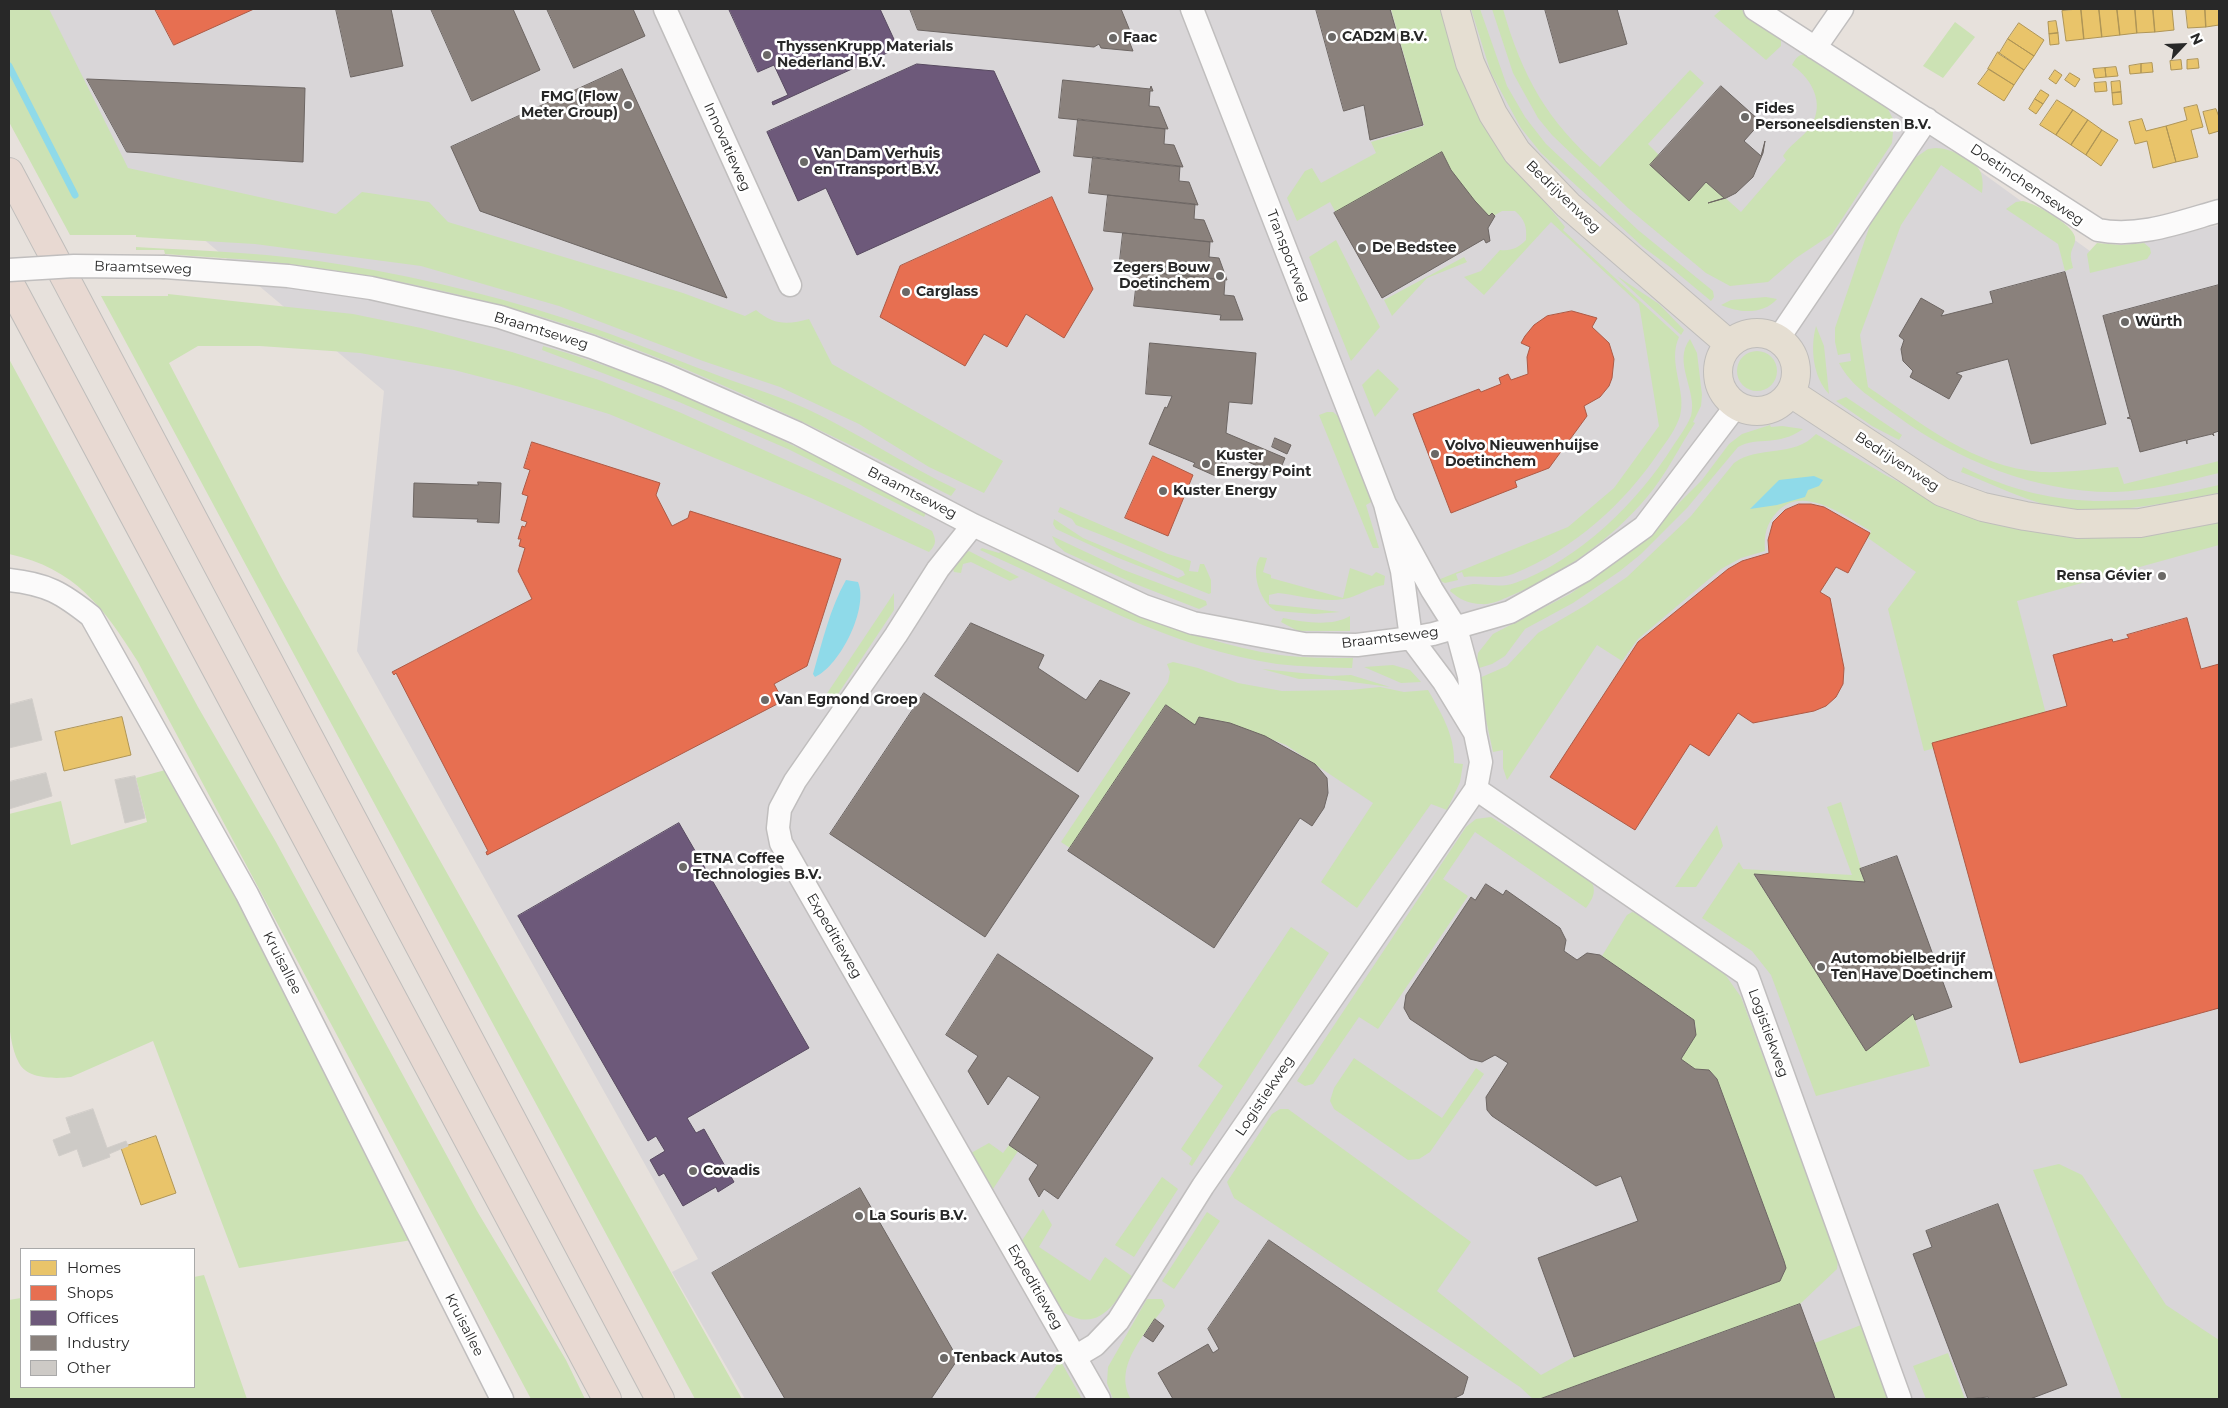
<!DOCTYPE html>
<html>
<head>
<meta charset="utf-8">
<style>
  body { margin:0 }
  #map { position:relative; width:2228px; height:1408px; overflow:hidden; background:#e7e1dc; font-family:Montserrat,sans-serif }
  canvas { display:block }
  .frame { position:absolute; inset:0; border:10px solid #282828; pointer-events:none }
  .legend { position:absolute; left:20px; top:1248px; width:175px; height:140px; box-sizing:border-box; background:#fff; border:1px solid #a9a9a9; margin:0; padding:6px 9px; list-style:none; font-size:15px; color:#282828 }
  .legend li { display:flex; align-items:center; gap:10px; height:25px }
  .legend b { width:25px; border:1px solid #a9a9a9 }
  .north { position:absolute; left:2158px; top:20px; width:50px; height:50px; -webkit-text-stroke:4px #fff; paint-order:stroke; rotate:65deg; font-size:14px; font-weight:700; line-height:20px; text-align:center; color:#282828 }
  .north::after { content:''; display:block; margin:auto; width:18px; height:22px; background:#282828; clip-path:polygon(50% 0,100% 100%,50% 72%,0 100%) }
</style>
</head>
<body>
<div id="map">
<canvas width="2228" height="1408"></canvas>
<div class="frame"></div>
<ul class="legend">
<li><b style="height:14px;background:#e9c46a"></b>Homes</li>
<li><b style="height:14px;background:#e76f51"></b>Shops</li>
<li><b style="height:14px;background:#6d597a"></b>Offices</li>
<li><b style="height:14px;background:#8a817c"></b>Industry</li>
<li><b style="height:14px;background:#cdcac6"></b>Other</li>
</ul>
<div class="north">N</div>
</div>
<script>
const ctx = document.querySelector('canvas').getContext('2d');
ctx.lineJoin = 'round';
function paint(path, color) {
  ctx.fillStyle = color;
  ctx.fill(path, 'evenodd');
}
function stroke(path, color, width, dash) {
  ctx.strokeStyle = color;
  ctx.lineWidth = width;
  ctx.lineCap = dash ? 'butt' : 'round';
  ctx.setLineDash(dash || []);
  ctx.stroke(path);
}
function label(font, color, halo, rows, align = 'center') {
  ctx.font = font + ' Montserrat,sans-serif';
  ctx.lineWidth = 5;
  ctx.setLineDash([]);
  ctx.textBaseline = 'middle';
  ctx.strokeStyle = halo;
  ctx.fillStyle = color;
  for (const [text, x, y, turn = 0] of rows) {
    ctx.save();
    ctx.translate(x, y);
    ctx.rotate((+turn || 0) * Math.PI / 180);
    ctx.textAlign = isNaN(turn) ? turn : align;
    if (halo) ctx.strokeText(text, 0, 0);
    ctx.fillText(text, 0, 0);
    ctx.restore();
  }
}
paint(new Path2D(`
  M9 9H1743L1930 135 2094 254 2219 225V1399H745L672 1272 698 1259 357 651 384 391 132 179Z`), '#d9d6d8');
paint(new Path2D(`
  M9 9H49L128 168 336 214 362 192 429 202 448 222 683 293 745 316 756 310C773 325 788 325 809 319L832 364 1003 461 984 493 929 467 859 424 780 387 703 361 559 306 421 266 255 244 136 237V235H70L9 122Z
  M1391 9H1441L1458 68 1536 191 1565 227 1563 230 1679 337C1667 363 1687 390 1680 416 1676 429 1667 441 1659 452 1624 504 1573 550 1513 574 1497 580 1481 575 1464 577L1462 572 1456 574 1458 580 1445 583 1438 580 1568 527 1614 488 1659 426 1639 304 1551 222 1484 295 1464 277 1481 271 1500 250C1512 251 1518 248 1526 240 1527 226 1525 220 1515 211H1502L1488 219 1336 213 1330 202 1297 221 1287 198 1305 171 1312 168 1321 183 1376 153 1371 142 1424 126Z
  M1471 9H1480L1507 86 1525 117 1546 144 1638 230 1713 291 1714 297 1711 301 1670 267 1643 247 1541 153 1521 128 1491 73Z
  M1492 9H1503C1522 76 1547 121 1600 167L1690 70 1704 83 1648 144 1660 156 1702 177 1741 212 1786 160 1783 156C1789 146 1799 140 1807 131 1827 108 1814 80 1792 65 1796 58 1799 53 1808 55L1887 107 1894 121 1892 143 1832 234 1796 258 1768 282 1730 286 1706 273 1628 208 1552 135 1538 118 1513 73Z
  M1722 9 1742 10 1781 38V46L1766 60 1714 16Z
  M1955 22 1975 37 1943 78 1923 66Z
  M1936 148C1949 148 1976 159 1981 173 1983 179 1983 186 1982 193L1941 165 1901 225 1860 335 1868 387C1921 423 1974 467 2041 472 2066 473 2093 469 2118 467L2124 484 2219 461V473C2185 481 2151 491 2115 492 2038 493 1958 461 1897 416 1875 400 1852 388 1839 363L1851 361 1850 353 1838 355 1835 342V328L1871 222 1912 160 1928 149Z
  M2023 201C2036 204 2072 224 2075 237 2076 244 2072 247 2071 253 2070 258 2072 263 2073 268L2065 271 2058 244 2006 209 2016 202Z
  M1336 240 1380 327 1351 361 1309 257Z
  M2097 243 2121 245 2144 243 2150 248 2151 253 2147 259 2090 273 2087 254Z
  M136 247C205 251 276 253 344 265 429 279 514 300 596 329 634 342 671 358 709 372 742 385 775 394 807 409 858 433 905 465 956 489L951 496C810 424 660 348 507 307 430 286 352 271 273 262 237 258 201 257 165 254L164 250H136Z
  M1464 257 1467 262 1427 278 1392 316 1384 300Z
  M1617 276 1659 304 1684 330 1681 335Z
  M168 294 353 314 421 328 512 352 599 380 679 412 844 486 932 531C936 540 937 544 929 552L811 498 609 414 520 387 454 370 360 353 260 346H198L169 363 281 577 742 1399H695L101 296H168Z
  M1766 297 1777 299C1763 315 1739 313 1721 305L1731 300Z
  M1816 326 1824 346 1829 394C1813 377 1810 348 1816 326Z
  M1690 339 1697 353 1702 395 1701 406 1693 422 1695 423C1679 447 1666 475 1647 497 1611 540 1561 575 1510 596 1501 600 1491 605 1481 604 1469 604 1459 599 1450 591L1451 589C1458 587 1466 585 1473 584 1487 584 1501 588 1515 583 1578 561 1639 501 1673 446 1679 437 1687 426 1691 416 1698 391 1672 362 1690 339Z
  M543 346C614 366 682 394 749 425 809 452 868 481 926 513L924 517 788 449 679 402 542 350Z
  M1737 371a20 20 0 1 1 40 0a20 20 0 1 1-40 0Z
  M9 359 198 707 276 842 477 1211 566 1360 585 1399H531L138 662C104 608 75 568 9 554Z
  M1378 369 1399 389 1375 417 1362 385Z
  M1846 397 1902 435 1899 440 1872 426 1836 401Z
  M1327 412H1333L1340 418 1373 501 1366 505 1379 548H1373L1319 415Z
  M1770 425 1771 427 1782 426 1803 429C1778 447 1758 436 1738 447L1687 508 1641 554 1620 571 1573 603 1525 629 1505 656 1492 664 1476 669 1478 653 1493 634 1570 594 1607 568 1640 541 1676 506 1702 480 1729 444 1742 434Z
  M1816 434 1887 476 1937 501 2219 521V545L2017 601 2047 718 1924 751 1888 609 1916 572 1868 538 1871 531C1846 517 1803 483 1777 512 1766 524 1764 535 1765 551L1741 558 1721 569 1638 639 1622 661 1597 645 1507 780 1503 768V750L1493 752 1477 679 1507 666 1538 633 1586 605 1627 577 1691 516 1734 463C1758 445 1794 458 1816 434Z
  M1963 467C2052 511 2125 507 2219 485V493C2165 503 2107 517 2051 506 2021 499 1990 483 1961 472Z
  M1060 507 1168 554 1191 561 1189 571 1198 572 1200 564H1204L1211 580V593L1209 594 1116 557 1056 529 1053 524 1054 519 1083 538 1178 578 1185 575 1183 571C1148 554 1113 539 1076 525L1072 519 1058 512Z
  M1052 536 1124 570 1206 601 1207 605 1199 609 1133 583 1065 552 1056 544Z
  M982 548 999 553 1002 551C1093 590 1180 641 1280 655 1304 658 1329 658 1353 658L1352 668C1327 667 1302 667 1277 664 1170 648 1076 593 980 550Z
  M969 551 1019 577 1010 581 971 562 963 564 961 573 954 572 953 569 965 553Z
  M1260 557 1267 558 1263 572 1271 575V578L1343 598 1350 568 1372 576 1376 572 1385 576 1384 585C1370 587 1357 597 1344 599 1324 603 1298 595 1278 593L1269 595V604L1340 612 1315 614 1276 611C1260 603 1250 571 1260 557Z
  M894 593V610L836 697 824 698Z
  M1350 616V631H1298L1281 622 1283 618C1304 622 1331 627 1350 616Z
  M1173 662 1198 668 1238 683 1282 691 1350 690 1380 687 1404 692 1428 690C1441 713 1455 735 1454 763L1463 764 1460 782 1447 810 1431 804 1357 908 1321 882 1373 803 1286 745 1230 723 1200 717 1195 725 1166 705 1070 848 1061 842 1168 682 1170 672 1167 664Z
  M1393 665 1410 670 1421 682 1401 683 1364 667Z
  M1262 669 1331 676 1351 675 1390 687 1329 679H1299Z
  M169 769 418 1239 239 1268 153 1041 71 1077C55 1079 27 1079 19 1063 4 1035 9 984 9 952 9 906 9 860 9 814L61 801 71 845 147 822 136 778Z
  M1841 802 1865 882 1754 875 1866 1050 1913 1014 1930 1066 1816 1096 1771 975 1752 951 1702 918 1739 862 1743 869 1852 875 1827 807Z
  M1491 817 1590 879C1597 890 1594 897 1586 908L1475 832 1443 879 1468 896 1378 1029 1359 1017 1313 1084 1305 1086 1297 1081 1466 827 1476 819Z
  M1717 825 1723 846 1696 887H1675Z
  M1632 912 1639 914 1724 973 1741 997 1838 1259 1837 1269 1800 1304 1540 1399H1533L1520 1387 1234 1198 1227 1182 1272 1114 1280 1109H1288L1471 1242 1437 1291 1541 1375 1574 1357 1780 1281 1786 1268 1784 1261 1717 1079C1708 1067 1707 1071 1695 1069 1691 1068 1685 1062 1681 1059 1688 1046 1700 1035 1694 1020L1602 956 1627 915Z
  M1291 927 1329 953 1192 1166 1189 1164 1192 1158 1181 1149 1223 1086 1198 1066Z
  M1354 1058 1442 1118 1476 1068 1484 1074 1430 1152 1419 1159 1408 1160 1334 1109 1330 1101 1334 1088Z
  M989 1143 1003 1153 1009 1145 1018 1151 993 1189 988 1187 971 1153Z
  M2059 1164 2082 1175 2166 1305 2219 1340V1399H2122L2033 1170Z
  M1162 1177 1178 1189 1134 1257 1115 1245Z
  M1043 1209 1052 1225 1039 1247 1090 1281 1105 1257 1133 1277C1114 1304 1099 1334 1063 1312L1021 1242Z
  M1207 1212 1220 1221 1174 1289 1162 1281Z
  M204 1275 247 1399H9V1300L21 1298V1387H194V1277Z
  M1147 1299H1162L1165 1306C1147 1332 1112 1366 1131 1399H1113L1107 1383 1108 1367Z
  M1861 1325 1888 1399H1835L1815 1343Z
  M1948 1353 1965 1399H1926L1913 1366Z
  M1060 1360 1082 1399H1034Z`), '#cce2b4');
paint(new Path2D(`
  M1814 476 1823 480 1819 486 1808 490 1805 497 1777 505 1750 509 1779 480Z
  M846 580 858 582C869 608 840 666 815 677L813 674C822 643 830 608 846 580Z`), '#8fdae9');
const homes = new Path2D(`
  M2081 9 2084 39 2066 41 2062 11Z
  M2081 9H2099L2102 37 2084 39Z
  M2099 9H2117L2120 35 2102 37Z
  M2117 9H2135L2137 33 2120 35Z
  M2135 9H2153L2155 32 2137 33Z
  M2153 9H2172L2174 30 2155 32Z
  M2186 9H2205L2206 27 2188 28Z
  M2205 9H2219V25L2206 27Z
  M2056 21 2058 33 2049 34 2048 22Z
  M2019 23 2044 40 2034 56 2008 39Z
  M2058 33 2059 44 2050 45 2049 34Z
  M2008 39 2034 56 2024 70 1999 54Z
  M1998 52 2024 70 2014 85 1988 69Z
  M2198 59 2199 68 2187 69V60Z
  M2181 60 2182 69 2171 70 2170 61Z
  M2152 63 2153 72 2141 73V64Z
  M2141 64V73L2130 74 2129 66Z
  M2116 67 2118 76 2106 77 2105 68Z
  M2105 68 2106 77 2095 78 2093 69Z
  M1989 69 2014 85 2004 101 1978 84Z
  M2055 70 2062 75 2056 84 2049 79Z
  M2070 73 2080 79 2075 87 2065 80Z
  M2120 81 2121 92 2112 93 2111 82Z
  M2106 82 2107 91 2095 92 2094 83Z
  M2041 90 2049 95 2043 104 2035 99Z
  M2121 92 2122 104 2113 105 2112 93Z
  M2035 99 2043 104 2036 114 2029 109Z
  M2057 100 2073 110 2056 135 2040 125Z
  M2197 105 2203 127 2191 130 2198 157 2176 162 2166 126 2187 120 2184 108Z
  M2216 109 2219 117V131L2209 134 2203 112Z
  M2073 110 2088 120 2071 145 2056 135Z
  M2142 119 2146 131 2166 126 2176 162 2153 168 2147 141 2135 144 2129 122Z
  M2088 120 2102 130 2086 155 2071 145Z
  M2102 130 2118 140 2101 166 2086 155Z
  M122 717 131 755 64 771 55 732Z
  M156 1136 176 1193 141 1205 121 1148Z`);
paint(homes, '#e9c46a');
stroke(homes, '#af9556', 1);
const shops = new Path2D(`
  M155 9H254L174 45Z
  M1052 197 1093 289 1064 338 1026 314 1007 347 984 334 965 366 880 317 900 266Z
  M1572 311 1597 318 1592 327 1609 343 1614 359 1612 378 1609 386 1600 397 1584 406 1587 416 1549 468 1515 481 1517 487 1451 513 1413 414 1479 389 1481 392 1501 384 1499 378 1508 374 1511 380 1528 374 1527 357 1530 347 1521 343 1525 336 1534 325 1547 316Z
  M532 442 660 483 656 495 672 526 688 518 690 511 841 559 807 666 774 684 783 701 487 855 486 852 488 851 396 673 394 675 392 672 532 599 518 571 525 548 519 546 521 539H518L522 526 525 527 527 522 521 520 528 496 522 494 530 470 524 468Z
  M1153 456 1193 475 1168 536 1125 518Z
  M1799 504H1811L1824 507 1870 533 1848 573 1836 567 1820 592 1830 598 1844 668 1843 684 1836 697 1826 706 1814 711 1753 723 1738 713 1709 756 1690 744 1635 830 1550 777 1638 642 1728 569 1742 561 1769 553 1768 540 1773 522 1785 510Z
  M2187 618 2201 669 2219 664V1008L2020 1063 1932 743 2067 706 2053 655 2112 639 2113 642 2129 638 2127 635Z`);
paint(shops, '#e76f51');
stroke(shops, '#ae5a45', 1);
const offices = new Path2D(`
  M729 9H880L898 48 773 105 772 102 788 95 774 65 758 72Z
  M917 64 994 71 1040 172 857 255 826 188 798 201 767 132Z
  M679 823 809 1048 687 1118 696 1133 704 1129 734 1182 718 1192 716 1187 683 1206 664 1173 659 1176 650 1160 665 1151 656 1136 648 1141 518 916Z`);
paint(offices, '#6d597a');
stroke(offices, '#584a61', 1);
const industry = new Path2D(`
  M336 9H391L403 66 351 77Z
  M431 9H513L540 70 472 101Z
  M547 9H633L645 36 574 68Z
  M910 9H1121L1130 31 1126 33 1133 51 1101 48 1099 44 1094 47 918 30Z
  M1316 9H1390L1423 125 1370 140 1364 105 1344 111Z
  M1545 9H1617L1627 44 1560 63Z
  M622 69 727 298 480 211 451 147Z
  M87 79 305 88 303 162 127 152Z
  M1063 80 1150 89 1151 86 1153 91H1150L1149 106 1159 107 1168 129 1059 118Z
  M1721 86 1761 122 1744 141 1761 156 1765 141 1763 153 1753 177 1736 193 1726 198 1708 203 1724 198 1706 182 1689 201 1650 165Z
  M1078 119 1165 129 1164 144 1174 145 1183 167 1074 156Z
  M1442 152 1451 170 1475 201 1489 216 1492 213 1495 216 1488 228 1490 241 1486 243 1484 239 1382 298 1334 213Z
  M1093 157 1180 166 1179 181 1189 182 1198 205 1089 193Z
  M1108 195 1195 204 1194 219 1204 220 1213 242 1104 231Z
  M1123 233 1210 242 1209 257 1219 258 1227 280 1119 269Z
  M1138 271 1225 280 1224 295 1234 296 1243 320H1220L1221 315 1134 306Z
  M2065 272 2106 424 2031 444 2008 359 1956 373 1962 376 1949 399 1910 377 1913 371 1903 361 1901 349 1904 340 1899 336 1921 298 1944 311 1941 316 1993 303 1990 292Z
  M2219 285V431L2213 433 2214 436 2212 434 2187 440V444L2186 440 2140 452 2131 419 2127 418 2130 417 2103 316Z
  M1150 343 1256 353 1252 404 1229 402 1226 433 1285 458 1278 475 1230 454 1220 478 1193 466 1195 463 1149 444 1165 407 1167 408 1172 396 1146 394Z
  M1275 438 1291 445 1287 454 1272 447Z
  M478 482 501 483 499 523 477 522 478 519 413 517 414 483 478 485Z
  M971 623 1044 655 1038 668 1086 700 1100 680 1130 693 1078 772 935 676Z
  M924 693 1079 796 985 937 830 834Z
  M1166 705 1195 725 1199 717 1230 723 1265 736 1315 764 1327 778 1328 793 1324 808 1312 826 1300 818 1214 948 1068 851Z
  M1897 856 1952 1007 1915 1020 1913 1014 1866 1051 1754 874 1865 882 1860 869Z
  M1486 884 1503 895 1506 890 1560 928 1566 940 1564 951 1577 960 1587 953 1600 955 1694 1020 1696 1035 1681 1059 1695 1069 1709 1070 1717 1079 1784 1261 1786 1268 1780 1281 1574 1357 1538 1258 1638 1221 1621 1176 1596 1186 1492 1116 1487 1110 1486 1097 1508 1063 1495 1055 1482 1062 1470 1059 1410 1019 1404 1008 1406 995 1471 897 1475 900Z
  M998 954 1153 1058 1058 1199 1044 1189 1039 1197 1029 1179 1038 1165 1009 1145 1040 1097 1008 1076 988 1105 968 1071 978 1056 946 1035Z
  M860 1188 958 1359 931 1399H785L712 1273Z
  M1998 1204 2067 1385 2030 1399H1989L1988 1397 1968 1399 1913 1254 1932 1247 1926 1231Z
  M1269 1240 1468 1377 1463 1394 1453 1399H1173L1158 1373 1208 1344 1213 1353 1219 1349 1208 1329Z
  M1800 1304 1835 1399H1540Z
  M1155 1319 1164 1326 1153 1342 1144 1336Z`);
paint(industry, '#8a817c');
stroke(industry, '#6d6663', 1);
stroke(new Path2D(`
  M9 66 75 195`), '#8fdae9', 7);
const building = new Path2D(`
  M32 699 42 740 9 748V705Z
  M46 773 52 796 9 809V782Z
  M135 776 145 818 125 823 115 780Z
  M93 1109 107 1148 126 1141 128 1146 109 1154 110 1157 83 1167 77 1149 59 1156 53 1140 71 1133 66 1118Z`);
paint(building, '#cdcac6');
stroke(building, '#d1cdc9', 1);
const minor = new Path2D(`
  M665 9 790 285
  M1192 9 1385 504
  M1755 9 2098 230C2139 238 2180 222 2219 211
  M1815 48 1842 9
  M165 267 288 276 371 288 500 317 592 347 665 375 797 433 973 525 1144 606 1193 623 1304 644 1357 645 1411 638 1433 634 1510 612 1583 571 1644 527 1736 406
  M1778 339 1927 119
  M1385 504 1432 590 1456 628 1469 676 1475 733 1444 682 1411 638 1402 571Z
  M973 525 938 569 896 635 795 781 780 809 778 828 781 843 1099 1399
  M9 580C47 584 62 593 91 616L247 894 502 1399
  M1475 733 1481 762 1476 789
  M1075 1357 1095 1345 1118 1321 1203 1186 1476 789 1747 975 1900 1399`);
const major = new Path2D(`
  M1455 9 1470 63 1493 114 1517 152 1568 205 1729 344
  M1718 372a39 39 0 1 1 78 0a39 39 0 1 1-78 0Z
  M1791 393 1942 492 1983 507 2025 516 2077 524 2140 523 2219 508`);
const highway = new Path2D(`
  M9 172 660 1399
  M9 282 607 1399`);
stroke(minor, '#c0bebe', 25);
stroke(major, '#bfbdbb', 30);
stroke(highway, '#bfbdbb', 30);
stroke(minor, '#fbfafa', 22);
stroke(major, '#e5ded2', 28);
stroke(highway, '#e8d9d2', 28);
const minorBridge = new Path2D(`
  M9 270 74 266 165 267`);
stroke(minorBridge, '#c0bebe', 25, []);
stroke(minorBridge, '#fbfafa', 22);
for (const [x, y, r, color] of [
  [1332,37,5,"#6b6967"],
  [1113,38,5,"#6b6967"],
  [767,55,5,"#6b6967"],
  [628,105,5,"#6b6967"],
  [1745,117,5,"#6b6967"],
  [804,162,5,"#6b6967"],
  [1362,248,5,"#6b6967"],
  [1220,276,5,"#6b6967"],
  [906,292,5,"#6b6967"],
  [2125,322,5,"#6b6967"],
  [1435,454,5,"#6b6967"],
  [1206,464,5,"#6b6967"],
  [1163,491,5,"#6b6967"],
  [2162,576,5,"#6b6967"],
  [765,700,5,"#6b6967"],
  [683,867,5,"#6b6967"],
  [1821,967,5,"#6b6967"],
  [693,1171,5,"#6b6967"],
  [859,1216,5,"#6b6967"],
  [944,1358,5,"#6b6967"]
]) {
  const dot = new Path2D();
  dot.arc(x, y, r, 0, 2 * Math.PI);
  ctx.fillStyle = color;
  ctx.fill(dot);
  stroke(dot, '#fff', 2);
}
label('bold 14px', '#282828', '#fff', [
  ["CAD2M B.V.",1342,37],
  ["Faac",1123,38],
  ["ThyssenKrupp Materials",777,47],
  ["Nederland B.V.",777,63],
  ["FMG (Flow",618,97,"right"],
  ["Meter Group)",618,113,"right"],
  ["Fides",1755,109],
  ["Personeelsdiensten B.V.",1755,125],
  ["Van Dam Verhuis",814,154],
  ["en Transport B.V.",814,170],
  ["De Bedstee",1372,248],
  ["Zegers Bouw",1210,268,"right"],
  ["Doetinchem",1210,284,"right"],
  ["Carglass",916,292],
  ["Würth",2135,322],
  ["Volvo Nieuwenhuijse",1445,446],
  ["Doetinchem",1445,462],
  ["Kuster",1216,456],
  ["Energy Point",1216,472],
  ["Kuster Energy",1173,491],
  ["Rensa Gévier",2152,576,"right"],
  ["Van Egmond Groep",775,700],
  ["ETNA Coffee",693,859],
  ["Technologies B.V.",693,875],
  ["Automobielbedrijf",1831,959],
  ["Ten Have Doetinchem",1831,975],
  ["Covadis",703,1171],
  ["La Souris B.V.",869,1216],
  ["Tenback Autos",954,1358]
], 'left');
label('14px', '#282828', '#fff', [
  ["Innovatieweg",727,147,66],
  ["Doetinchemseweg",2027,185,34],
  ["Bedrijvenweg",1563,197,44],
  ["Transportweg",1288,256,69],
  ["Braamtseweg",143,268,2],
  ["Braamtseweg",541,331,17],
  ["Bedrijvenweg",1897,462,33],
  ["Braamtseweg",912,493,27],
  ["Braamtseweg",1390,638,-7],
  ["Expeditieweg",834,936,60],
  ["Kruisallee",282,963,63],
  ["Logistiekweg",1768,1033,70],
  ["Logistiekweg",1265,1096,-56],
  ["Expeditieweg",1035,1287,60],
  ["Kruisallee",464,1325,63]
]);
</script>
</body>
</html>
